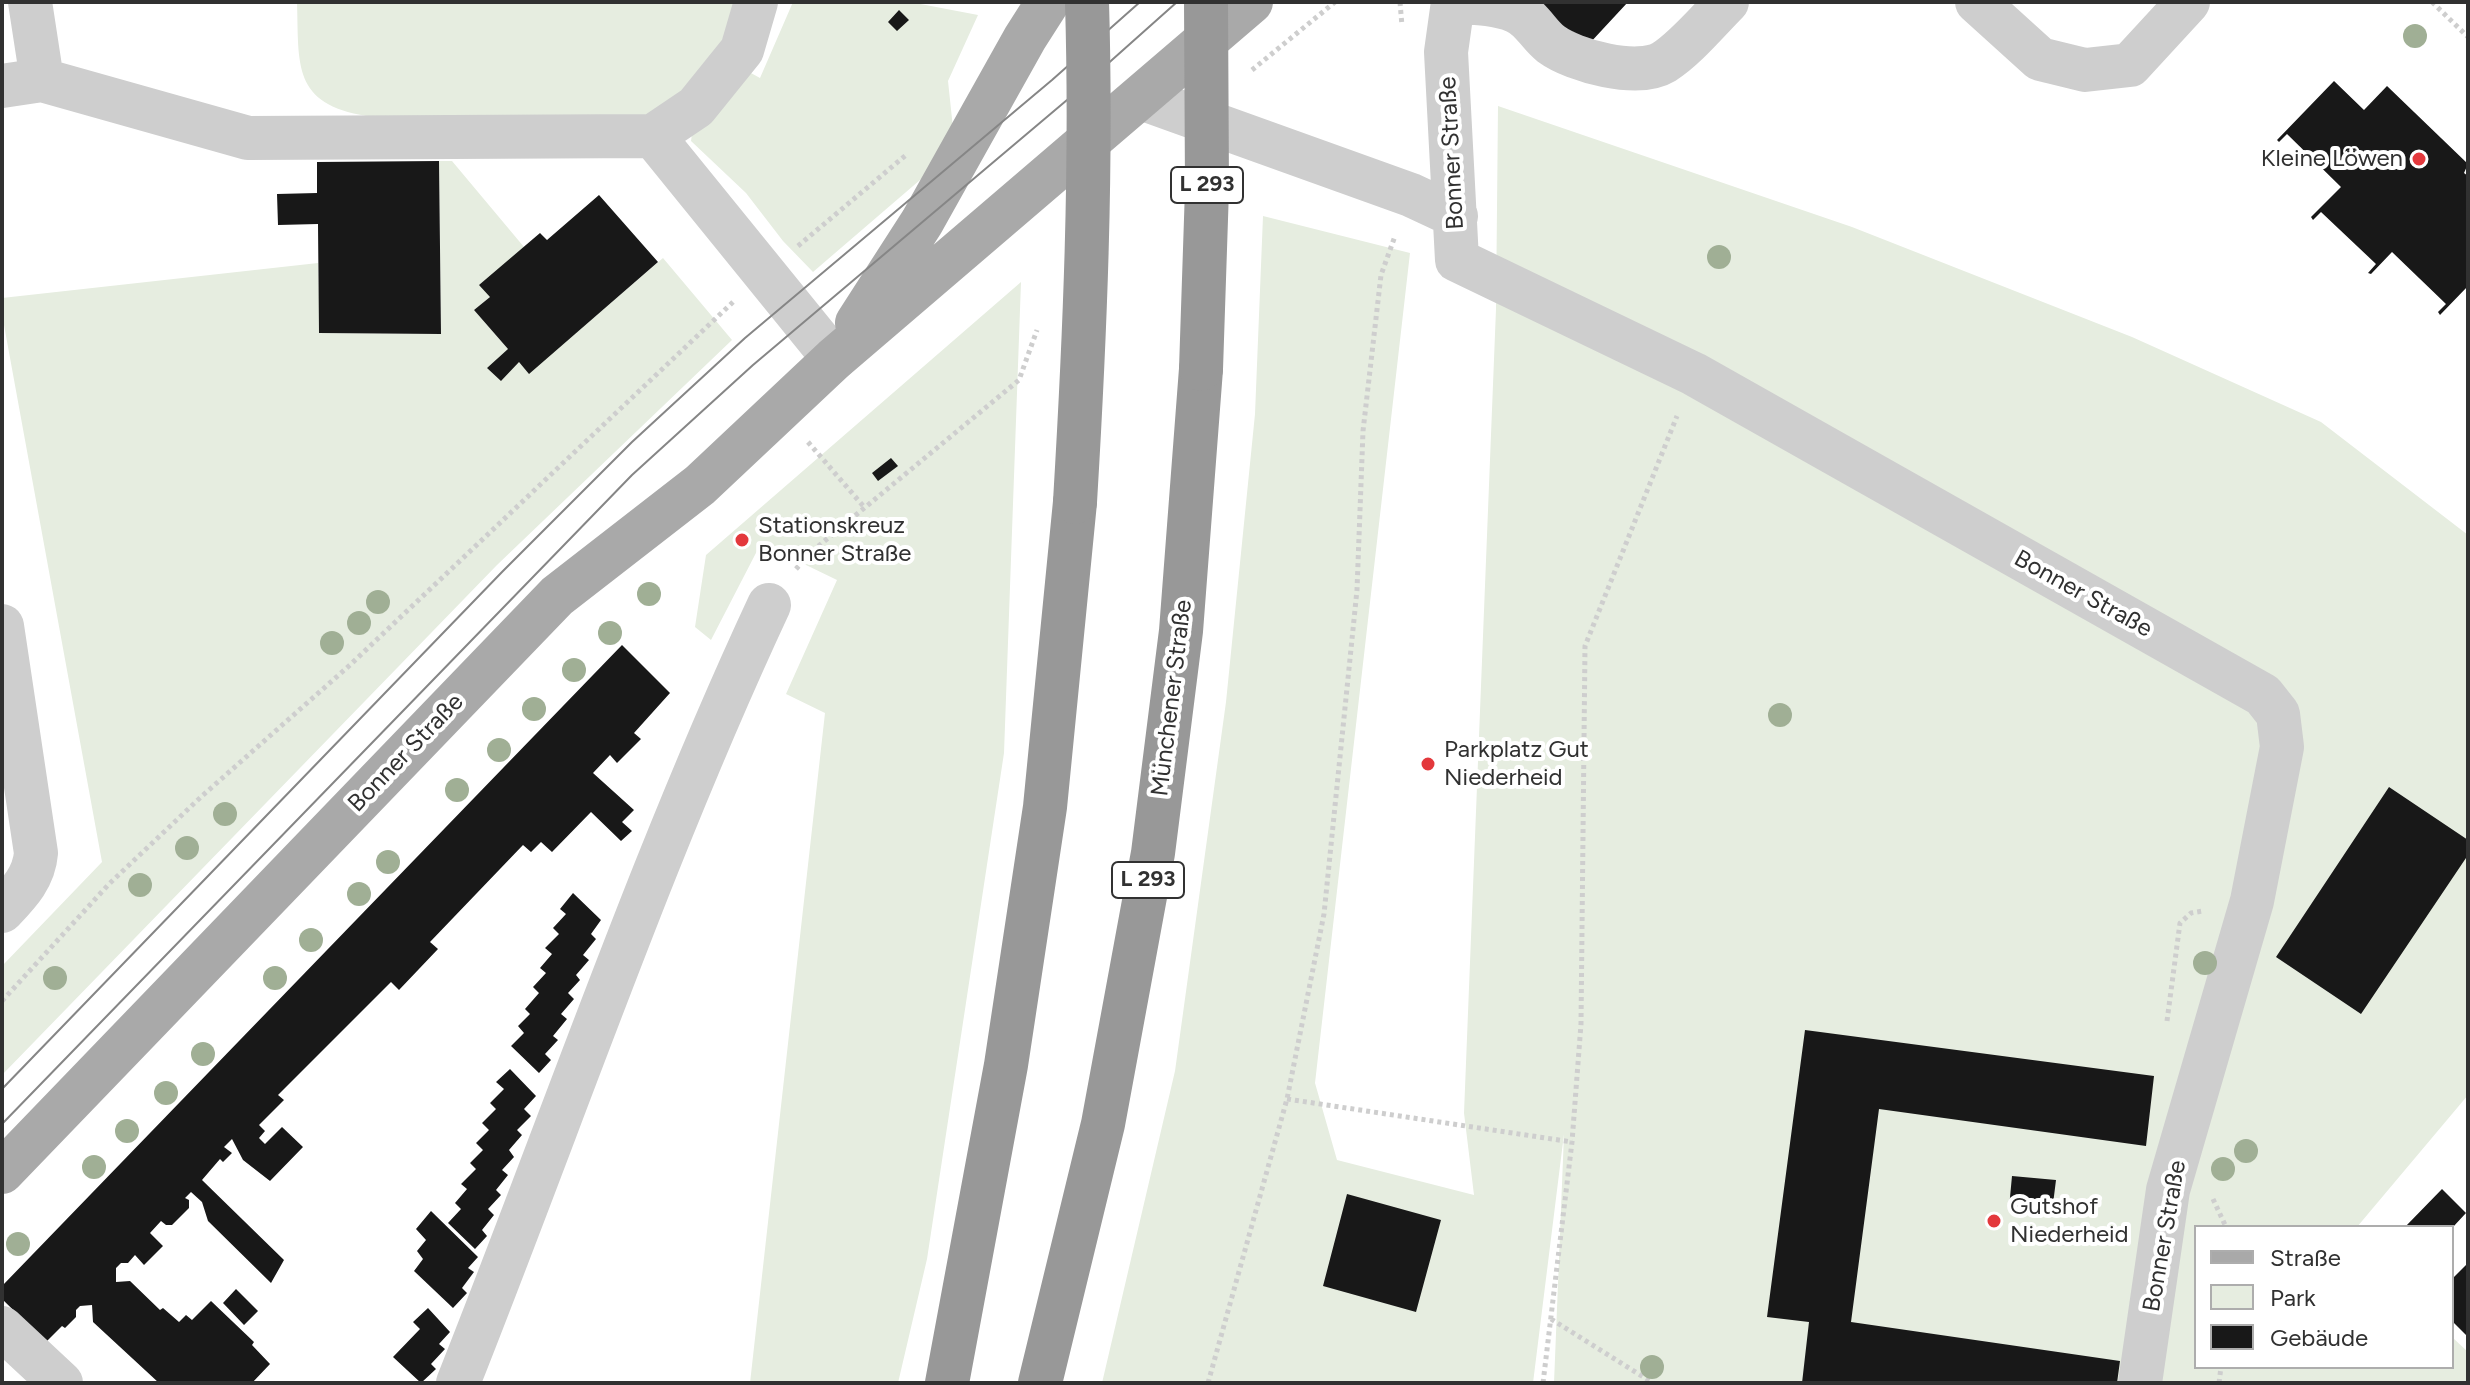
<!DOCTYPE html>
<html>
<head>
<meta charset="utf-8">
<style>
  body { margin:0 }
  #map { position:relative; width:2470px; height:1385px; overflow:hidden; background:#fff; font-family:Figtree,sans-serif }
  canvas { display:block }
  .frame { position:absolute; inset:0; border:4px solid #313131; pointer-events:none }
  .legend { position:absolute; left:2194px; top:1225px; width:260px; height:144px; box-sizing:border-box; background:#fff; border:2px solid #adadad; margin:0; padding:10px 14px; list-style:none; font-size:24px; color:#313131 }
  .legend li { display:flex; align-items:center; gap:16px; height:40px }
  .legend b { width:40px; border:2px solid #adadad }
</style>
</head>
<body>
<div id="map">
<canvas width="2470" height="1385"></canvas>
<div class="frame"></div>
<ul class="legend">
<li><b style="height:10px;background:#a9a9a9"></b>Straße</li>
<li><b style="height:22px;background:#e6ede0"></b>Park</li>
<li><b style="height:22px;background:#181818"></b>Gebäude</li>
</ul>
</div>
<script>
const ctx = document.querySelector('canvas').getContext('2d');
ctx.lineJoin = 'round';
function paint(path, color) {
  ctx.fillStyle = color;
  ctx.fill(path, 'evenodd');
}
function stroke(path, color, width, dash) {
  ctx.strokeStyle = color;
  ctx.lineWidth = width;
  ctx.lineCap = dash ? 'butt' : 'round';
  ctx.setLineDash(dash || []);
  ctx.stroke(path);
}
function label(font, color, halo, rows, align = 'center') {
  ctx.font = font + ' Figtree,sans-serif';
  ctx.lineWidth = 8;
  ctx.setLineDash([]);
  ctx.textBaseline = 'middle';
  ctx.strokeStyle = halo;
  ctx.fillStyle = color;
  for (const [text, x, y, turn = 0] of rows) {
    ctx.save();
    ctx.translate(x, y);
    ctx.rotate((+turn || 0) * Math.PI / 180);
    ctx.textAlign = isNaN(turn) ? turn : align;
    if (halo) ctx.strokeText(text, 0, 0);
    ctx.fillText(text, 0, 0);
    ctx.restore();
  }
}
paint(new Path2D(`
  M297 2H745L734 47 654 118 367 116C292 104 299 65 297 2Z
  M793 2H910L978 15 948 81 953 128 927 174 813 272 783 241 746 193 691 141 694 120 740 67 760 78Z
  M1498 106 1852 227 2132 337 2321 422 2468 535V1095L2357 1227H2196V1367H2452V1337L2468 1352V1383H1554L1564 1134 1533 1383H1102L1175 1071 1226 702 1255 414 1263 216 1410 253 1315 1083 1337 1160 1474 1195 1464 1113 1496 309Z
  M439 161H452L524 247 490 297 474 310 529 373 663 258 732 340 497 565 2 1075V966L102 862 2 314V298L318 263 320 333 441 334Z
  M1021 282 1004 753 927 1259 898 1383H750L825 713 786 694 837 580 773 549 757 551 711 640 695 627 706 555Z`), '#e6ede0');
paint(new Path2D(`
  M1524 2H1628L1589 44Z
  M899 10 909 20 897 31 888 22Z
  M2334 81 2364 110 2387 86 2468 164 2464 173 2468 176V286L2440 315 2438 312 2446 304 2392 252 2371 274 2368 273 2376 264 2321 212 2313 220 2311 217 2341 187 2287 134 2279 142 2277 140Z
  M439 161 441 334 319 333 318 224 278 225 277 194 317 193V162Z
  M599 195 658 262 529 374 519 362 501 381 487 368 508 349 474 310 490 297 479 285 540 233 547 240Z
  M891 458 898 466 878 481 872 473Z
  M622 645 670 693 634 733 641 739 617 763 610 755 593 773 634 810 622 822 632 831 621 841 591 812 552 852 541 842 531 852 523 845 430 942 438 949 399 990 391 982 278 1095 284 1100 259 1125 265 1131 259 1138 265 1144 282 1127 303 1147 270 1181 243 1160 232 1139 224 1147 232 1153 223 1162 220 1159 202 1180 284 1260 271 1283 208 1221 202 1202 191 1192 185 1198 189 1200V1208L172 1225H166L161 1221 150 1233 163 1246 144 1265 135 1255 128 1263H121L116 1268V1282L130 1281 160 1310 163 1308 179 1322 186 1315 192 1320 211 1301 254 1342 252 1345 270 1364 252 1383H159L93 1322 92 1305 80 1306 76 1310V1317L65 1328 62 1326 46 1342 2 1299V1286Z
  M2389 787 2468 840V855L2361 1014 2276 957Z
  M573 893 601 920 591 934 596 939 583 955 589 960 576 975 580 980 568 993 574 999 561 1014 567 1019 553 1036 558 1040 545 1054 551 1060 539 1073 511 1046 524 1033 518 1026 530 1014 525 1009 539 993 533 987 546 973 540 968 552 954 545 948 559 934 553 928 566 914 560 909Z
  M1805 1030 2154 1076 2146 1146 1879 1109 1851 1322 2120 1361 2117 1383H1802L1809 1322 1767 1317Z
  M510 1069 536 1096 524 1109 531 1116 517 1130 522 1135 509 1150 514 1157 502 1170 508 1175 496 1190 501 1195 488 1209 494 1215 482 1230 487 1236 475 1249 448 1223 461 1209 455 1203 467 1189 461 1184 476 1169 470 1163 483 1150 476 1143 489 1130 482 1123 496 1109 490 1103 504 1089 496 1082Z
  M2012 1176 2056 1180 2052 1212 2009 1208Z
  M2442 1189 2466 1213 2453 1227H2405Z
  M1347 1194 1441 1220 1416 1312 1323 1286Z
  M431 1211 478 1257 468 1268 474 1272 462 1288 467 1293 453 1308 414 1271 423 1259 417 1251 426 1240 416 1229Z
  M2468 1263V1337L2452 1321V1279Z
  M236 1289 258 1311 244 1325 223 1303Z
  M428 1308 450 1332 439 1344 445 1349 431 1364 436 1369 421 1383 393 1357 420 1329 413 1322Z`), '#181818');
stroke(new Path2D(`
  M1400 2 1402 26
  M2432 2 2468 37
  M1252 70 1335 2
  M798 246 906 155
  M808 442 865 508
  M796 569 810 553 1019 380 1037 330
  M2 1001 109 884 202 796 350 665 733 302
  M2167 1021 2180 923 2191 913 2203 911
  M1287 1099 1572 1142
  M2213 1199 2226 1227
  M1551 1319 1653 1383
  M1208 1383 1287 1099 1324 914 1357 590 1363 431 1381 275 1395 236
  M1543 1383 1572 1142 1581 1024 1585 646 1677 416
  M2219 1383 2221 1367`), '#cecece', 5, [4, 4]);
stroke(new Path2D(`
  M1453 2 1446 52 1457 260 1694 374 2263 695 2278 714 2282 747 2252 901 2168 1190 2140 1383
  M1453 2C1474 3 1495 3 1515 11 1531 17 1538 34 1551 44 1574 61 1638 78 1664 62 1685 49 1709 20 1727 2
  M1977 2 2040 59 2085 70 2130 65 2188 2
  M42 80 248 138 653 136 834 359
  M2 86 42 80 30 2
  M1141 98 1411 195 1456 216
  M653 136 696 107 742 50 756 2
  M2 626 36 853C34 878 18 894 2 911
  M2 1328 61 1383
  M458 1383C561 1124 651 858 769 605`), '#cecece', 44);
stroke(new Path2D(`
  M857 323 922 222 1025 38 1048 2
  M2 1172 557 596 700 485 834 359 1251 2`), '#a9a9a9', 44);
stroke(new Path2D(`
  M947 1383 1006 1065 1045 807 1075 502
  M1040 1383 1103 1124 1153 853 1181 631 1201 369`), '#989898', 44);
stroke(new Path2D(`
  M2 1089 502 572 632 442 745 338 1052 80 1140 2
  M2 1124 632 475 753 365 1067 100 1177 2`), '#868686', 2);
stroke(new Path2D(`
  M1201 369 1207 189 1206 2
  M1075 502C1085 335 1092 169 1087 2`), '#989898', 44);
ctx.fillStyle = '#a0af95';
for (const [x, y] of [
  [2415,36],
  [1719,257],
  [649,594],
  [378,602],
  [359,623],
  [610,633],
  [332,643],
  [574,670],
  [534,709],
  [1780,715],
  [499,750],
  [457,790],
  [225,814],
  [187,848],
  [388,862],
  [140,885],
  [359,894],
  [311,940],
  [2205,963],
  [55,978],
  [275,978],
  [203,1054],
  [166,1093],
  [127,1131],
  [2246,1151],
  [94,1167],
  [2223,1169],
  [18,1244],
  [1652,1367]
]) {
  ctx.beginPath();
  ctx.arc(x, y, 12, 0, 2 * Math.PI);
  ctx.fill();
}
for (const [x, y, r, color] of [
  [2419,159,8,"#e3383c"],
  [742,540,8,"#e3383c"],
  [1428,764,8,"#e3383c"],
  [1994,1221,8,"#e3383c"]
]) {
  const dot = new Path2D();
  dot.arc(x, y, r, 0, 2 * Math.PI);
  ctx.fillStyle = color;
  ctx.fill(dot);
  stroke(dot, '#fff', 3);
}
for (const [x, y, w] of [
  [1207,185,72],
  [1148,880,72]
]) {
  const box = new Path2D();
  box.roundRect(x - w / 2, y - 18, w, 36, 6);
  ctx.fillStyle = '#fff';
  ctx.fill(box);
  stroke(box, '#313131', 2);
}
label('bold 22px', '#313131', null, [
  ["L 293",1207,185],
  ["L 293",1148,880]
]);
label('24px', '#313131', '#fff', [
  ["Bonner Straße",1452,153,-93],
  ["Bonner Straße",2083,594,29],
  ["Münchener Straße",1172,698,-83],
  ["Bonner Straße",406,753,-46],
  ["Bonner Straße",2165,1236,-80]
]);
label('24px', '#313131', '#fff', [
  ["Kleine Löwen",2403,159,"right"],
  ["Stationskreuz",758,526],
  ["Bonner Straße",758,554],
  ["Parkplatz Gut",1444,750],
  ["Niederheid",1444,778],
  ["Gutshof",2010,1207],
  ["Niederheid",2010,1235]
], 'left');
</script>
</body>
</html>
